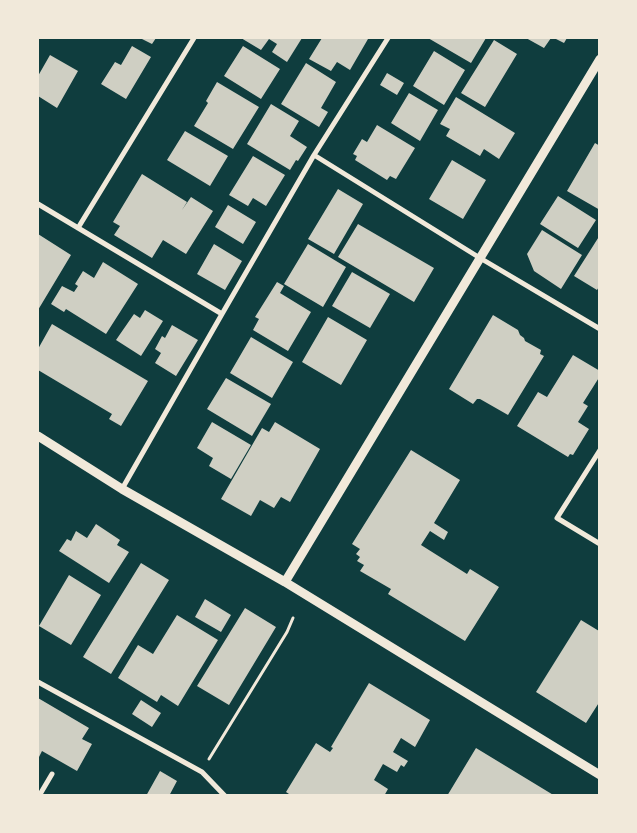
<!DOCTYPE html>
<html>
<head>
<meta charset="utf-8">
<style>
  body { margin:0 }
  #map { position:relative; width:637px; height:833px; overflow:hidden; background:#0f3d3e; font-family:Roboto,sans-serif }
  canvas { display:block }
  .frame { position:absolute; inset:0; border:39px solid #f1e9da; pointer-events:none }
</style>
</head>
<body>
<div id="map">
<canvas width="637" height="833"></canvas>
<div class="frame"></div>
</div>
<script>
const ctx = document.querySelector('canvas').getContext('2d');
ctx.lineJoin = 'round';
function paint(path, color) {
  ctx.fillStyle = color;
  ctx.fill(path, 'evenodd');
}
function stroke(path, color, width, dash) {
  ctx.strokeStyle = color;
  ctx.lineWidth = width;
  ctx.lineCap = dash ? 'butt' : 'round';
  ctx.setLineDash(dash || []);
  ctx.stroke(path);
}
paint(new Path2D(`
  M140 38H156L152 44Z
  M241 38H302L287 62 272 52 277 44 269 39 261 50Z
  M322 38H365L368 39 350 70 337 62 331 71 309 59Z
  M428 38H486L471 63Z
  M526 38H551L544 48Z
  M554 38H567L564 43Z
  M494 40 517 54 485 107 461 93Z
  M132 46 151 57 126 99 101 84 115 62 121 65Z
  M243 46 280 69 261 99 224 76Z
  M434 51 465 70 444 105 413 86Z
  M50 55 78 71 57 108 38 96V76Z
  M306 63 336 82 321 108 328 112 319 127 281 104Z
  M387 73 404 83 397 95 380 85Z
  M217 82 259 107 233 149 194 126 208 103 206 101Z
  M409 93 438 110 420 141 391 123Z
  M456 97 515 133 499 159 484 149 480 156 446 136 450 129 440 124Z
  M271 104 299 121 290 136 307 147 298 161 296 160 290 170 247 144Z
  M377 125 415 148 396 179 390 176 387 180 355 160 357 156 353 154 362 139 367 142Z
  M185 131 228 156 210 186 167 160Z
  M595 143 600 146V210L567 191Z
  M253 156 285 175 266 206 253 198 248 206 229 195Z
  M452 160 486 180 463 219 429 199Z
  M142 174 187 202 182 210 191 197 213 211 186 254 163 240 152 258 114 235 120 226 113 222Z
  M338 189 363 204 334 254 308 239Z
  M558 196 596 220 578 248 540 224Z
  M228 205 256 222 243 244 215 227Z
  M358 224 434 268 414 302 338 257Z
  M542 230 582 255 561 289 534 271 527 254Z
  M38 234 71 255 38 310Z
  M600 235V285L597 290 574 276Z
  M214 244 242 261 225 290 197 274Z
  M308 244 346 267 323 307 284 284Z
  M103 262 138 284 106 334 66 309 64 312 51 304 62 286 74 292 78 286 75 284 83 271 94 278Z
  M352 272 390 294 370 328 332 306Z
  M277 282 284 286 280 293 311 312 288 351 253 330 259 319 255 317Z
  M145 310 163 321 141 356 116 340 134 314 140 318Z
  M493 315 518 330 520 335 524 338 525 341 541 350 540 354 544 356 508 415 480 399H477L473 404 449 389Z
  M328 317 367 340 341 385 302 362Z
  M52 324 148 381 121 426 109 419 112 414 38 370V349Z
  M172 325 198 340 176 376 155 363 161 353 155 349 162 336 165 338Z
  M251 337 293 362 272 398 230 373Z
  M573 355 600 371V376L583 403 588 406 578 422 589 429 573 455 570 454 568 457 517 426 538 392 547 397Z
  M226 378 271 404 252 436 207 409Z
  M212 422 251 445 231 479 209 466 213 458 197 448Z
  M275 422 320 449 290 502 281 497 274 508 260 500 251 516 221 499 262 428 269 432Z
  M411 450 460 480 434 523 448 532 444 540 430 531 421 545 467 574 470 569 499 587 465 641 388 594 391 589 360 571 364 565 357 561 360 557 356 554 360 549 352 544Z
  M96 524 120 540 117 545 129 552 109 583 59 551 67 539 71 541 76 531 87 538Z
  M141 563 169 580 111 674 83 657Z
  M69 575 101 595 71 645 39 626Z
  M205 599 231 615 221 632 195 617Z
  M245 608 276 627 229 705 197 686Z
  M177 615 218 640 178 706 161 695 157 702 118 678 138 645 153 654Z
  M581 620 599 631 598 634 600 635V701L586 723 536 692Z
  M369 683 430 720 415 747 401 738 393 752 408 761 404 767 401 765 397 772 383 764 374 780 388 789 384 796H292L286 792 316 743 330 752 333 748 331 747Z
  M38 698 89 728 82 739 92 744 77 771 42 751 38 759Z
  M141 700 161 713 152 727 132 714Z
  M476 748 555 796H447Z
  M160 771 177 781 169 796H146Z`), '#cfcfc3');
stroke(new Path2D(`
  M209 759 287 632 293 618`), '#f1e9da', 3);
stroke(new Path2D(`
  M314 155 480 258 600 329
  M38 204 222 314 314 155 388 38
  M78 228 194 38
  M600 450 557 518 600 544
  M122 489 222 314
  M38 682 202 772 225 796
  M39 796 52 774`), '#f1e9da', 5);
stroke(new Path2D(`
  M38 436 122 489 285 582 600 775
  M285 582 600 59`), '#f1e9da', 9);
</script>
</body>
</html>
